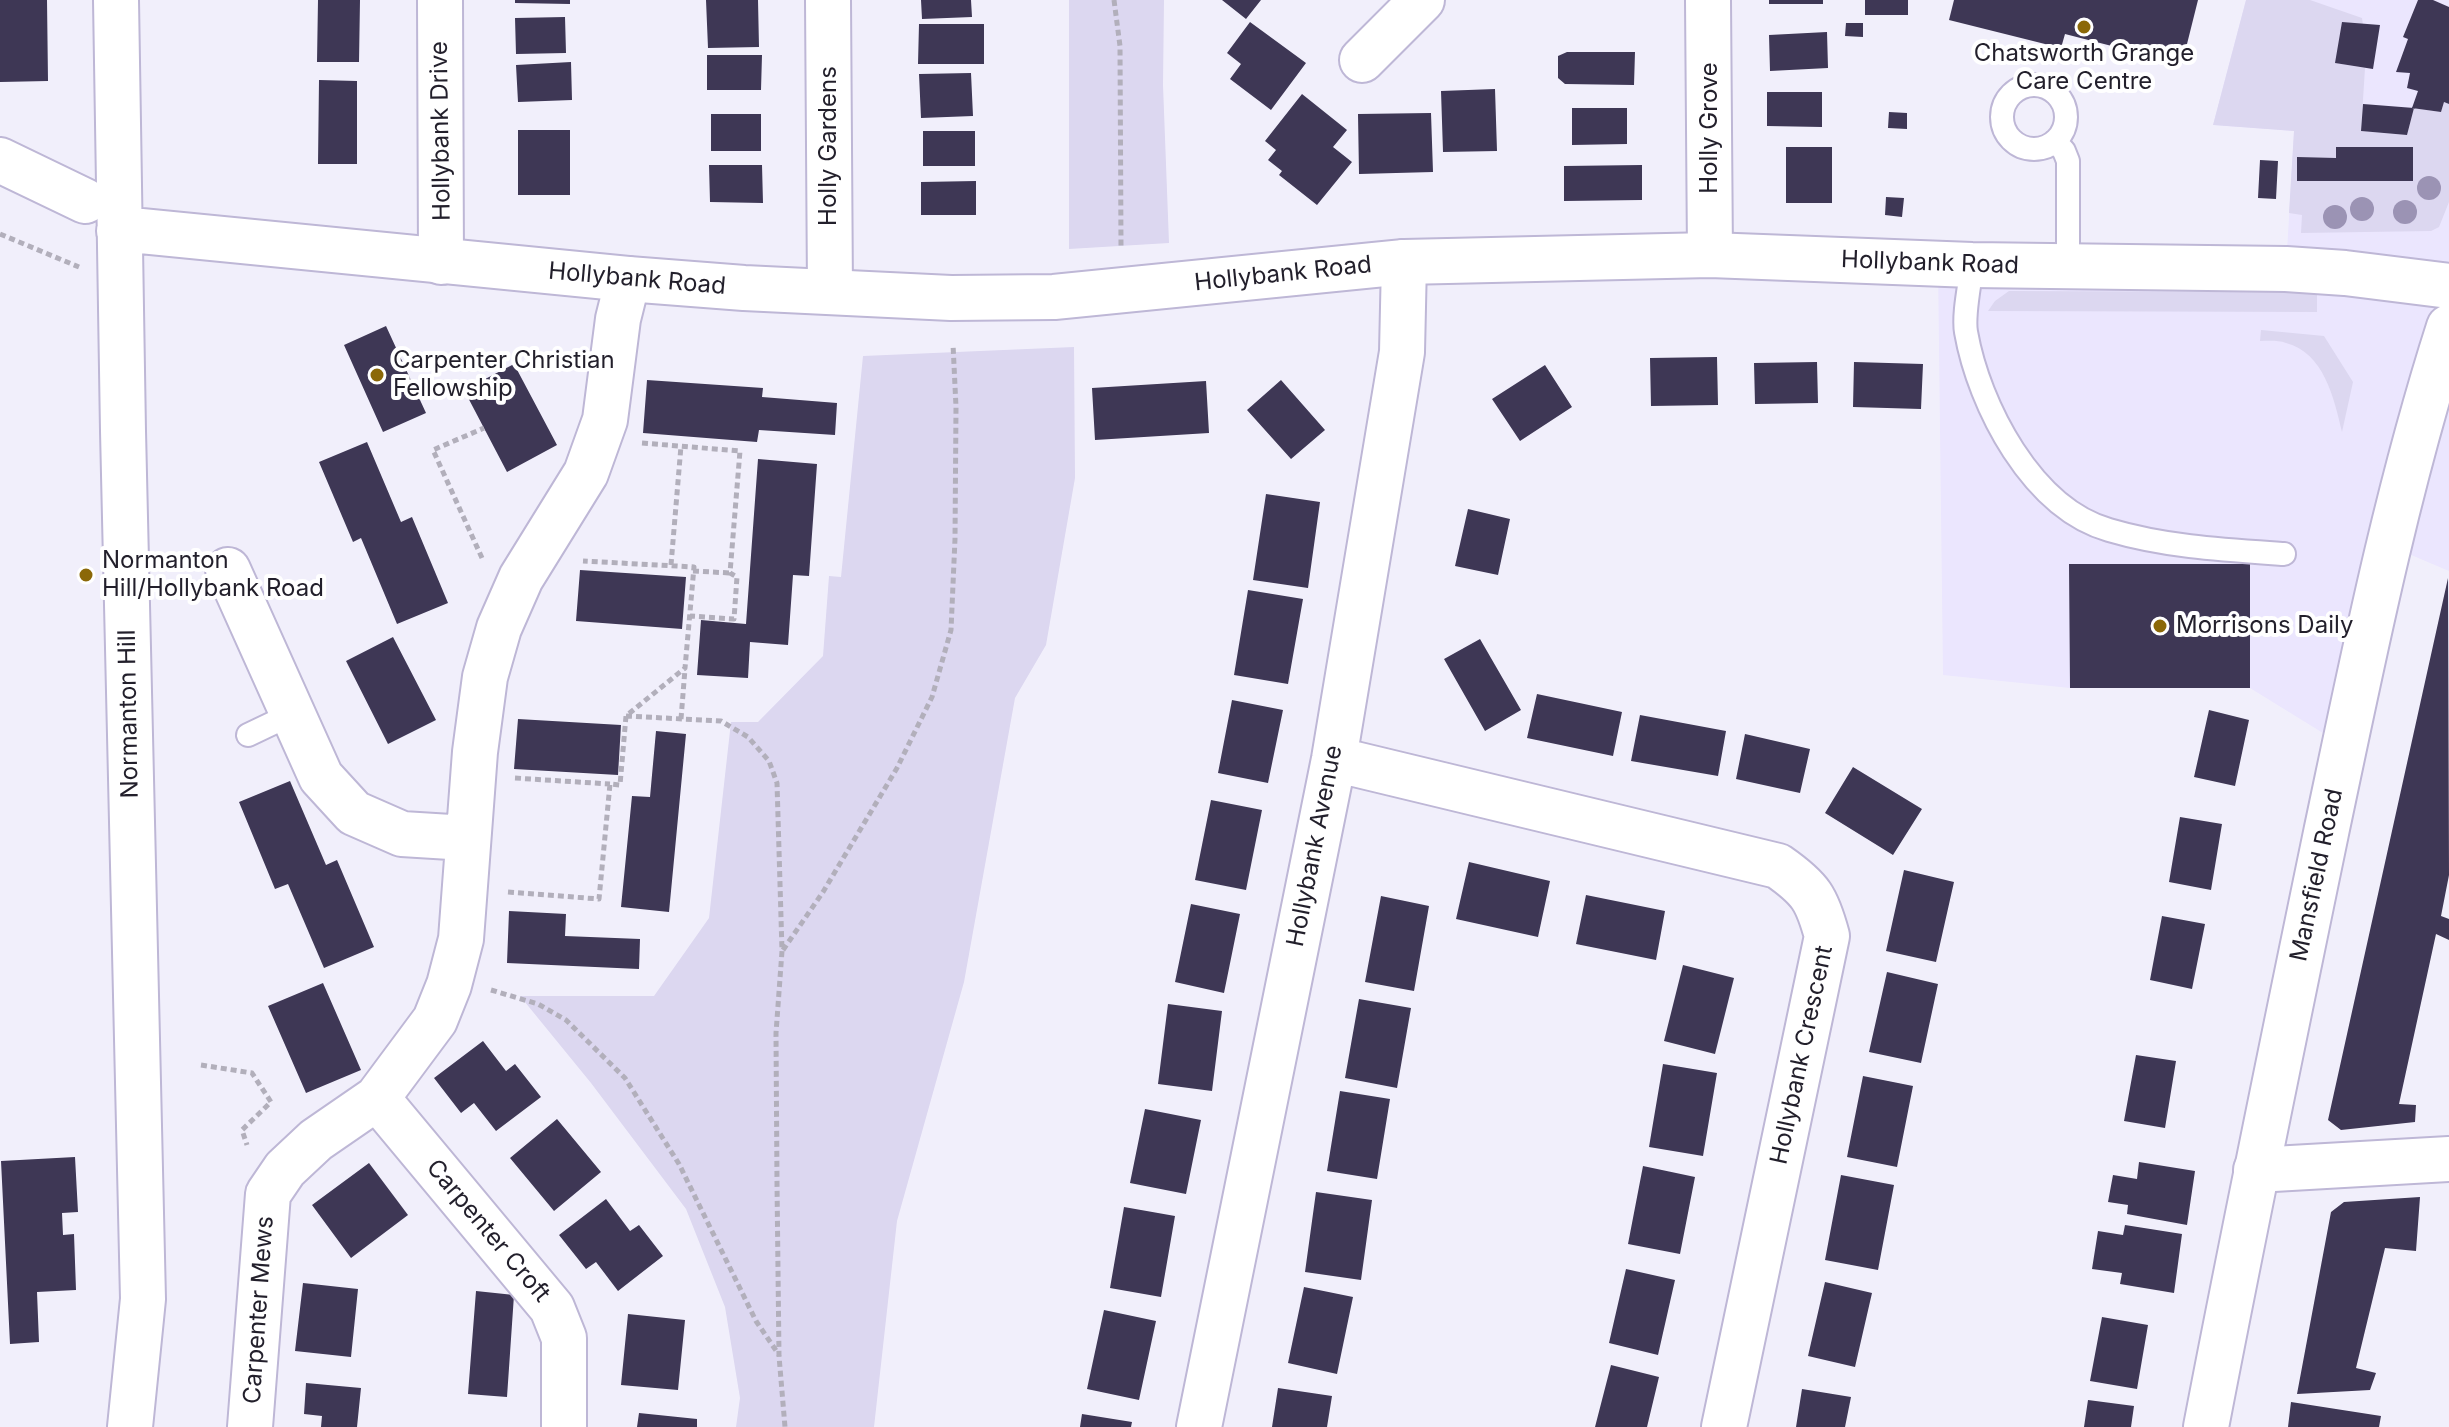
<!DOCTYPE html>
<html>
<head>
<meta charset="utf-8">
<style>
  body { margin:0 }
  canvas { display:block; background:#f1effb }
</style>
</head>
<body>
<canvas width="2449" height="1427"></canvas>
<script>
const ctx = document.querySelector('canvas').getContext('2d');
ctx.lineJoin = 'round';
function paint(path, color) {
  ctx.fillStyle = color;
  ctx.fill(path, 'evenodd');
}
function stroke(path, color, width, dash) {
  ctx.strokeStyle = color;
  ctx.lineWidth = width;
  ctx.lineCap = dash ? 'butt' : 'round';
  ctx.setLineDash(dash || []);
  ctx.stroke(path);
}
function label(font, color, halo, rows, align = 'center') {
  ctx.font = font + ' Inter,sans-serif';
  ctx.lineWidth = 8;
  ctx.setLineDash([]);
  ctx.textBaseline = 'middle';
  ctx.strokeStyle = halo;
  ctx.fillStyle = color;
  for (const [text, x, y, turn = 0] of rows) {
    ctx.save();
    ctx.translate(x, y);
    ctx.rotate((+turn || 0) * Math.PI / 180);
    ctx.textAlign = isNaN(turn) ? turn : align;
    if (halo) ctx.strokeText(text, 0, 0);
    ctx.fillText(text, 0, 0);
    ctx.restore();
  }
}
paint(new Path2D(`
  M2246 0H2449V571L2390 546 2344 746 2250 688H2070L1943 675 1938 264 2286 269 2294 131 2213 125Z`), '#ebe6fe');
paint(new Path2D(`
  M1069 0H1164L1163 85 1169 243 1069 249Z
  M2246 0H2310L2362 18 2363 25 2336 63 2365 68 2361 131 2407 135 2414 108 2441 112 2444 102 2449 104V202L2439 227 2431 231 2301 233 2302 215 2289 213 2294 131 2213 125Z
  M2009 291 2317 292V312L1988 311 1995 301Z
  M2261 330 2324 336 2353 382 2342 432C2334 398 2324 353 2286 343 2278 340 2268 341 2260 341Z
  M1074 347 1075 478 1046 645 1015 698 964 982 897 1221 874 1427H736L740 1398 725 1307 686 1209 591 1083 520 996H654L709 918 731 722H758L823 656 829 576 841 577 863 356Z`), '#dcd7f0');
paint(new Path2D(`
  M0 0H47L48 81 0 82Z
  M318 0H360L359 62H317Z
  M515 0H570V4L515 3Z
  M706 0H758L759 47 708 48Z
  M921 0H971L972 17 922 19Z
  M1222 0H1261L1246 19Z
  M1769 0H1823V4H1769Z
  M1865 0H1908V15H1865Z
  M1954 0H2198L2182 64 2065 34 2061 48 1949 20Z
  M2418 0H2433L2449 7V104L2444 102 2441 112 2412 108 2418 91 2407 88 2410 73 2396 72 2408 39 2403 37Z
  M565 17 566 53 516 54 515 18Z
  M1250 22 1306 63 1271 110 1230 79 1241 64 1227 53Z
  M2342 22 2380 25 2373 69 2335 63Z
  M1846 23H1863V37L1845 36Z
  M919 24H984V64H918Z
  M1827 32 1828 68 1770 71 1769 35Z
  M1567 52H1635L1634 85 1565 84 1558 78V56Z
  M707 55H762L761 90H707Z
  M571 62 572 100 518 102 516 65Z
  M971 73 973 116 921 118 919 74Z
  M319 80 357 81V164H318Z
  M1495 89 1497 151 1443 152 1441 91Z
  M1767 92H1822V127L1767 126Z
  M1302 94 1347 130 1333 147 1352 162 1317 205 1279 175 1282 171 1268 160 1276 150 1265 141Z
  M2363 104 2414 108 2407 135 2361 131Z
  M1572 108H1627V144L1572 145Z
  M1889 112 1907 113V129L1888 128Z
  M1431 113 1433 172 1359 174 1358 114Z
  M711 114H761V151H711Z
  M518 130H570V195H518Z
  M923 131H975V166H923Z
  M1786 147H1832V203H1786Z
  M2336 147H2413V181H2297V157L2336 158Z
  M2260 160 2278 161 2276 199 2258 198Z
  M709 165H762L763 203 710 202Z
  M1642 165V200L1564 201V166Z
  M976 181V215H921V182Z
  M1886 197 1904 198 1902 217 1885 215Z
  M386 326 426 413 383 432 344 345Z
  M1717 357 1718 405 1651 406 1650 358Z
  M1817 362 1818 403 1755 404 1754 363Z
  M1854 362 1923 364 1921 409 1853 407Z
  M514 364 557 445 507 472 464 390Z
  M1545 365 1572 407 1520 441 1492 399Z
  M647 380 763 388 762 397 837 403 835 435 759 430 757 442 643 433Z
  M1281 380 1325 430 1291 459 1247 410Z
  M1206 381 1209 433 1095 440 1092 388Z
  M367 442 401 522 412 517 448 603 397 624 361 538 353 542 319 462Z
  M758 459 817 464 809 576 793 575 788 645 750 642 748 678 697 675 701 620 746 624Z
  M1266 494 1320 502 1308 588 1253 580Z
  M1468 509 1510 519 1498 575 1455 566Z
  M2069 564H2250V688H2070Z
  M580 570 686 577 682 629 576 621Z
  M2448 578 2449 875 2441 916 2449 919V940L2436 934 2399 1104 2416 1105 2415 1122 2341 1130 2328 1120Z
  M1248 590 1303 599 1288 684 1234 675Z
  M393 637 436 720 388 744 346 661Z
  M1480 639 1521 710 1485 731 1444 659Z
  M1537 694 1622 712 1613 756 1527 738Z
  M1232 700 1283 710 1268 783 1218 773Z
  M2209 710 2249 720 2235 786 2194 777Z
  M1640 715 1726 731 1718 776 1631 761Z
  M518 719 621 725 618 775 514 769Z
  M656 731 686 734 669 912 621 907 632 796 650 797Z
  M1745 734 1810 749 1800 793 1736 779Z
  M1853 767 1922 809 1893 855 1825 813Z
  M290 781 326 865 337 860 374 947 324 968 288 884 275 889 239 802Z
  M1211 800 1262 810 1246 890 1195 880Z
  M2180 817 2222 824 2211 890 2169 882Z
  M1469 862 1550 881 1538 937 1456 919Z
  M1904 870 1954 882 1936 962 1886 951Z
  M1586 895 1665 911 1656 960 1576 944Z
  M1381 896 1429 906 1414 991 1365 982Z
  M1191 904 1240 914 1224 993 1175 982Z
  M509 911 566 914 565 936 640 939 639 969 507 963Z
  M2162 916 2205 924 2192 989 2150 980Z
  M1683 965 1734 978 1715 1054 1664 1041Z
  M1887 972 1938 984 1921 1063 1869 1052Z
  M323 983 361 1070 306 1093 268 1006Z
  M1359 999 1411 1008 1397 1088 1345 1078Z
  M1168 1004 1222 1011 1212 1091 1158 1084Z
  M483 1041 506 1071 515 1064 541 1097 496 1131 474 1103 461 1113 434 1078Z
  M2136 1055 2176 1061 2165 1128 2124 1121Z
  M1663 1064 1717 1073 1703 1156 1649 1147Z
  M1863 1076 1913 1086 1897 1167 1847 1157Z
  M1340 1091 1390 1099 1377 1179 1327 1171Z
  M1145 1109 1201 1120 1186 1194 1130 1183Z
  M557 1119 601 1172 554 1211 510 1158Z
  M75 1157 78 1212 62 1213 63 1235 74 1234 76 1290 37 1292 39 1342 10 1344 1 1161Z
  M2139 1162 2195 1171 2187 1225 2127 1214 2128 1205 2108 1202 2113 1175 2137 1179Z
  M369 1163 408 1215 351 1258 312 1205Z
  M1643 1166 1695 1177 1680 1254 1628 1244Z
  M1841 1175 1894 1185 1878 1270 1825 1260Z
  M1316 1192 1372 1200 1361 1280 1305 1272Z
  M2420 1197 2416 1251 2385 1248 2356 1368 2376 1373 2370 1390 2297 1394 2331 1212 2344 1202Z
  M606 1199 630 1231 639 1225 663 1256 618 1291 596 1262 586 1269 559 1235Z
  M1124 1207 1175 1216 1161 1297 1110 1288Z
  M2125 1225 2182 1234 2174 1293 2120 1284 2122 1273 2092 1269 2098 1231 2123 1235Z
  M1626 1269 1675 1280 1658 1355 1609 1343Z
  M1825 1282 1872 1293 1855 1367 1808 1356Z
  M303 1283 358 1289 351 1357 295 1351Z
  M1304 1287 1353 1297 1337 1374 1288 1363Z
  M476 1291 514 1295 507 1397 468 1394Z
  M1104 1310 1156 1321 1139 1400 1087 1389Z
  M628 1314 685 1320 678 1390 621 1385Z
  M2102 1317 2148 1325 2137 1389 2090 1381Z
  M1611 1365 1659 1377 1647 1427H1595Z
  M306 1383 361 1388 357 1427H321L322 1416 304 1414Z
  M1278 1388 1332 1396 1327 1427H1272Z
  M1802 1389 1851 1397 1845 1427H1796Z
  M2088 1400 2134 1406 2131 1427H2084Z
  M2291 1402 2381 1416 2379 1427H2288Z
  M639 1413 697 1419V1427H637Z
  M1082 1414 1132 1422 1131 1427H1080Z`), '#3e3755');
const service = new Path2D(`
  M2002 117a32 32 0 1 1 64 0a32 32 0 1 1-64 0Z
  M2055 141 2064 151 2068 161V266
  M1972 265C1970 284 1963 314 1966 332 1979 406 2032 508 2109 530 2166 547 2225 550 2284 554
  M248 735 292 714`);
const minor = new Path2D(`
  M440 0 441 262
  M828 0 830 291
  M1708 0 1710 255
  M1362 60 1422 0
  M0 160 85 201
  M228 570 321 777 354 813 402 834 467 838
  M1334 759 1778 866C1811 889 1817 899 1827 936L1724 1427
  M377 1098 552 1308 564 1338V1427
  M2256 1170 2449 1159
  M250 1427 268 1194 285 1169 316 1140 377 1098 435 1020 449 985 461 939 475 752 485 677 499 628 521 578 586 473 605 420 618 319 628 279
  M1199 1427 1334 759 1402 352 1404 262`);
const secondary = new Path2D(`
  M116 0 123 431 143 1299 130 1427
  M119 231H141L628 279 744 288 951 298 1054 297 1404 262 1710 255 1972 265 2286 269 2345 273 2449 286`);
const primary = new Path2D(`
  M2206 1427C2244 1229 2285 1031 2326 833 2362 663 2396 492 2449 327`);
stroke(service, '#beb7d6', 26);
stroke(minor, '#beb7d6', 48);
stroke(secondary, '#beb7d6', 48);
stroke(primary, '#beb7d6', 48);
stroke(new Path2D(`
  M1114 0 1120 46 1121 247
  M0 234 79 267
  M642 443 740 451 730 573 737 577 734 619 690 616
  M482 558 433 450 484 428
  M671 565 681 446
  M693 571 730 573
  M626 716 721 721 748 737 769 761 777 783 782 951 776 1033 777 1183 779 1356 785 1427
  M681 719 685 669
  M515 778 610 784
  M508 892 599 899 610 784 620 785 626 716 685 668 694 567 583 561
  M783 950 823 892 897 768 932 697 951 630 955 539 956 407 953 344
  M491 990 538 1004 566 1020 625 1078 679 1164 756 1321 779 1355
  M201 1065 252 1073 271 1102 242 1130 247 1145`), '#b2afbb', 5, [6, 4]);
stroke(service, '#fff', 22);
stroke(minor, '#fff', 44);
stroke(secondary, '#fff', 44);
stroke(primary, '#fff', 44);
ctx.fillStyle = '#9b93b4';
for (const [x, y] of [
  [2429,188],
  [2362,209],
  [2405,212],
  [2335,217]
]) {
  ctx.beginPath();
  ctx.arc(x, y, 12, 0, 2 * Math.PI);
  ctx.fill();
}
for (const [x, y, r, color] of [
  [2084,27,8,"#8b6808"],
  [377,375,8,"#8b6808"],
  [86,575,8,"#8b6808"],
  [2160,626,8,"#8b6808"]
]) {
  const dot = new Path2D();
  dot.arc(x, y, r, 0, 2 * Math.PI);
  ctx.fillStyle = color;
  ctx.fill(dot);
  stroke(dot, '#fff', 3);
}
label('24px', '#221f2b', '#fff', [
  ["Chatsworth Grange",2084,54,"center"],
  ["Care Centre",2084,82,"center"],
  ["Carpenter Christian",393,361],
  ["Fellowship",393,389],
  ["Normanton",102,561],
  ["Hill/Hollybank Road",102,589],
  ["Morrisons Daily",2176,626]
], 'left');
label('24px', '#221f2b', '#fff', [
  ["Holly Grove",1710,128,-90],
  ["Hollybank Drive",441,131,-91],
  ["Holly Gardens",829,146,-90],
  ["Hollybank Road",1930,263,2],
  ["Hollybank Road",1283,274,-6],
  ["Hollybank Road",637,279,5],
  ["Normanton Hill",129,714,-91],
  ["Hollybank Avenue",1315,846,-79],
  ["Mansfield Road",2317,875,-78],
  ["Hollybank Crescent",1802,1055,-78],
  ["Carpenter Croft",488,1231,50],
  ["Carpenter Mews",259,1310,-86]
]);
</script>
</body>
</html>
